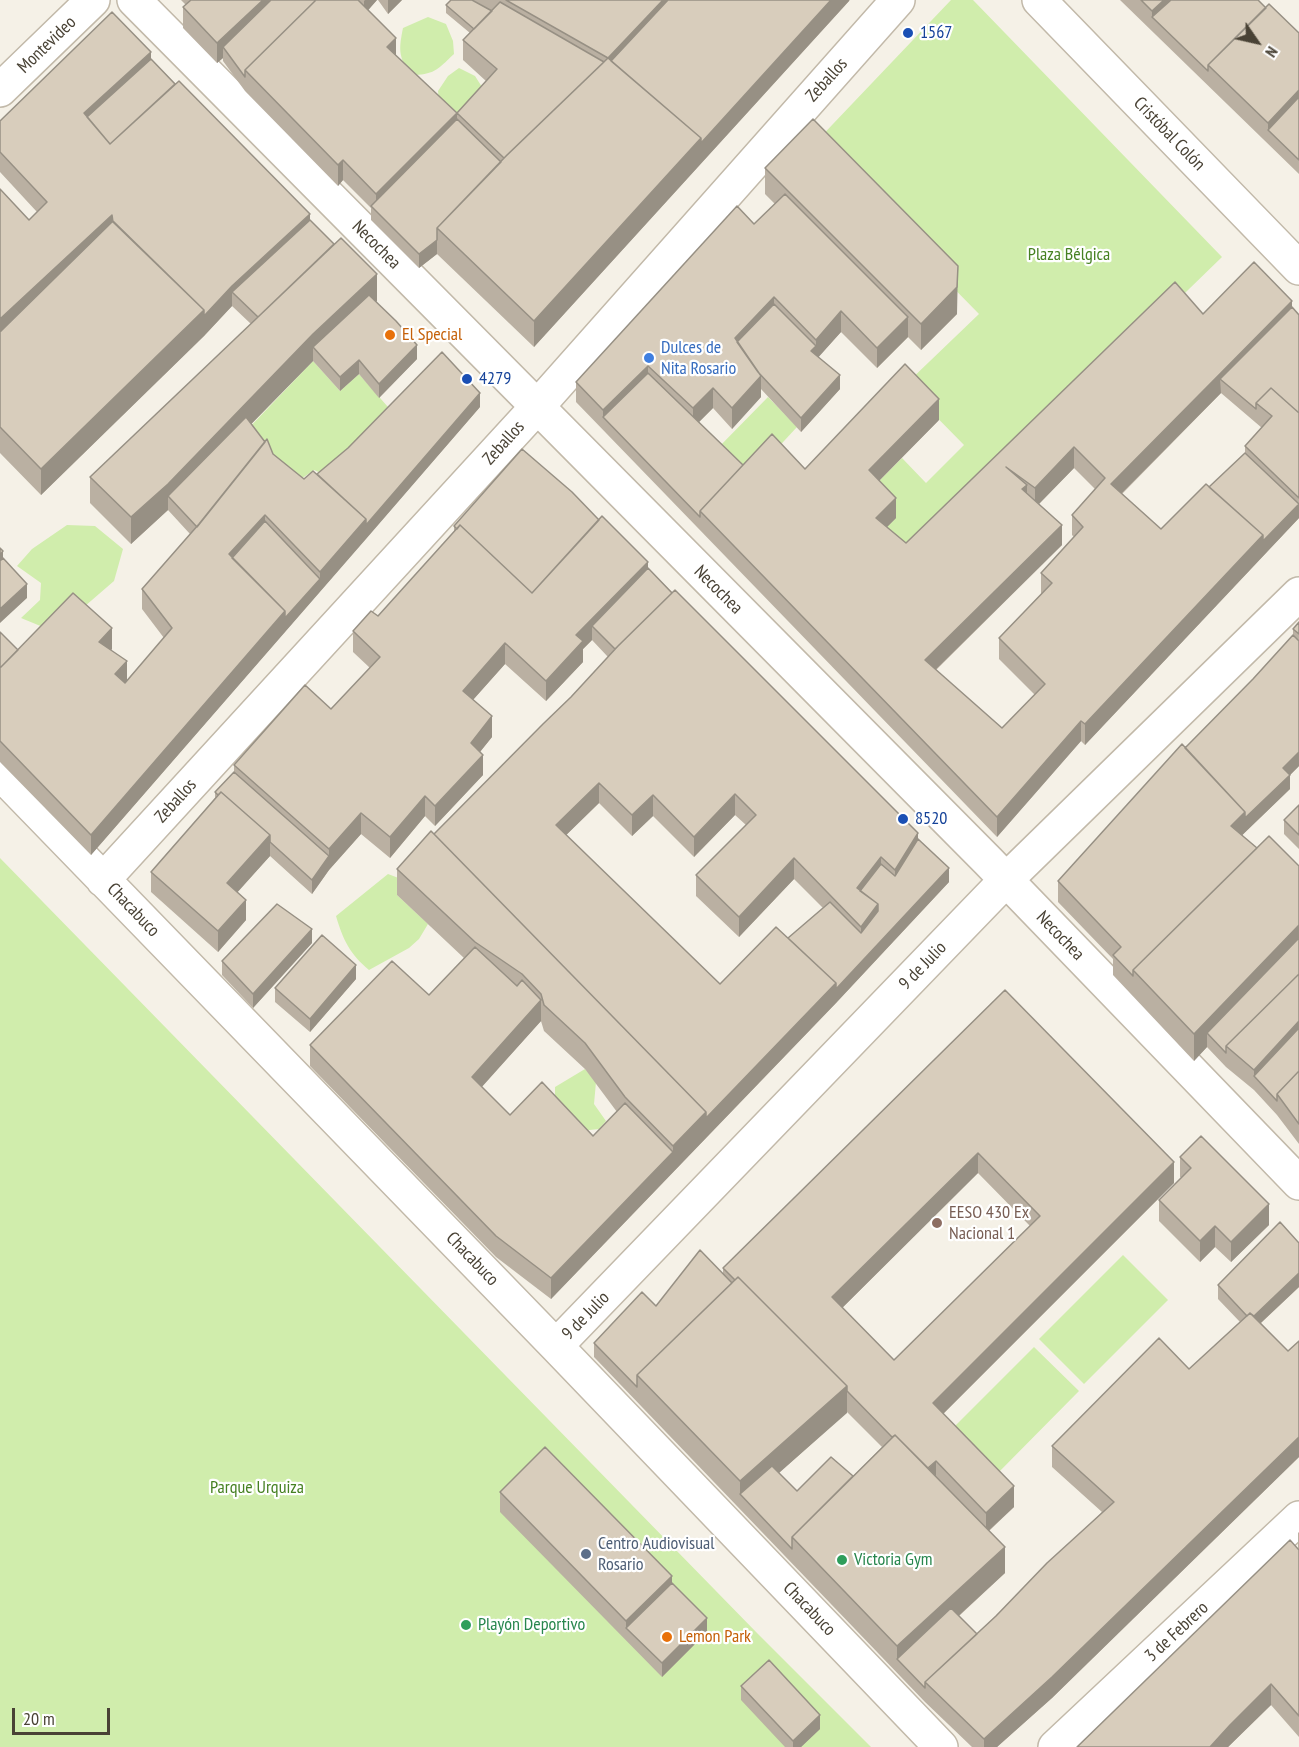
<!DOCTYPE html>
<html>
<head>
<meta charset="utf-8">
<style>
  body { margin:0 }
  #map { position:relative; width:1299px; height:1747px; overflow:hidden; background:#f5f1e7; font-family:"PT Sans Narrow",sans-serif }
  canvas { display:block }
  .north { position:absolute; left:1227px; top:12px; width:60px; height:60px; -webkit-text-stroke:4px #fff; paint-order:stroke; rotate:124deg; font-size:16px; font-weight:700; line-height:24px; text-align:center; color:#494235 }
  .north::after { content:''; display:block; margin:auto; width:21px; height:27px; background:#494235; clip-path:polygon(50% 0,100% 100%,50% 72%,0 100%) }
  .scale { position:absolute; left:12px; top:1708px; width:98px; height:27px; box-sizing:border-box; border:3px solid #494235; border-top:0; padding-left:8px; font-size:18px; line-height:21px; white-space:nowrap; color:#494235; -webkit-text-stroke:4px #fff; paint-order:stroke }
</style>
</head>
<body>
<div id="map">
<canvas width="1299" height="1747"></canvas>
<div class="north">N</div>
<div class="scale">20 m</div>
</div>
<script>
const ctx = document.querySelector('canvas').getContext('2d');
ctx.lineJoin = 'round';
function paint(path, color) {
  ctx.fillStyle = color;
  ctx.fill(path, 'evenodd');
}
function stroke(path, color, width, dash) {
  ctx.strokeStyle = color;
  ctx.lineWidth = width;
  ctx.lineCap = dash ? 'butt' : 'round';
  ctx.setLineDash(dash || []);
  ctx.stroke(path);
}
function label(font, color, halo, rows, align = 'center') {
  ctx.font = font + ' "PT Sans Narrow",sans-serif';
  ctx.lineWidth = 4.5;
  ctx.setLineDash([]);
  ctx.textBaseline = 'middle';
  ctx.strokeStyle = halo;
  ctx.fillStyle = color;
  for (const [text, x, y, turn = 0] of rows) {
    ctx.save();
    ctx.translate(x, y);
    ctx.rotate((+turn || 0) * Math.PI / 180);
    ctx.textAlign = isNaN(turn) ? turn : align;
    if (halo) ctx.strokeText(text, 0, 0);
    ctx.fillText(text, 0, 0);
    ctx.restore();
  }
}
paint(new Path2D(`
  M951 0H973L1222 257 906 564 876 538 869 491 902 458 926 483 964 445 905 385 979 314 813 145Z
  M428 17 446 24 453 41 454 54C437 70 434 75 410 75 398 56 399 48 403 28Z
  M459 68 475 76 482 87 464 119 439 101 438 91 448 76Z
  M313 361 340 391 359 374 395 415 330 477 314 470 288 488 246 431Z
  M768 397 797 427 746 482 715 451Z
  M67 525 95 526 123 549 114 581 55 632 21 618 40 600 41 583 17 566 32 549Z
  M0 858 758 1634 871 1747H0Z
  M388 874 409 882 397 895 428 924 419 939 409 948 369 970C350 954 343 940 336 916Z
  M585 1069 596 1082 594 1104 606 1121 599 1129 580 1131 555 1116V1087Z
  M1123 1255 1168 1300 1084 1384 1039 1339Z
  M1034 1347 1079 1391 995 1476 950 1431Z`), '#d0edac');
const minor = new Path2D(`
  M134 0 988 861 1299 1183
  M1039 0 1299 268
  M0 90 93 0
  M0 773 556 1346 941 1747
  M103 880 537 407 898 0
  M556 1346 1006 880 1299 594
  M1055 1747 1299 1518`);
stroke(minor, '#c2b9a9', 36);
stroke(minor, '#fff', 33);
paint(new Path2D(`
  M181 0H377L368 10 396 56 457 113 486 81 463 60V40L470 33 446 13V5L451 0H850L534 347 437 254 419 268 371 220V208L343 180 338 186 245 91 223 61V58L217 63 183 28V7L186 5Z
  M378 0H402L388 14Z
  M1120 0H1258L1266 8 1299 33V174Z
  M151 59 310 220 377 301 376 302 417 359 379 398 359 374 340 391 313 361 251 424 273 454 304 479 480 407 91 855 0 762V632L18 650 112 649 111 650 127 680 164 638 142 609V589L190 534 168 510 131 544 90 503V477L251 324 232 306 204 336 41 495 0 453V189L29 220 37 212 0 172V121Z
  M765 168 957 314 921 350 908 337 877 368 841 332 818 357 840 389 801 432 761 389V397L732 429 713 408 699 422 743 465 805 469 939 420 879 481 896 518 887 527 906 543 1203 314 1292 307 1299 315V518L1085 745 1081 741 997 837 576 402V382L754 224 775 204 765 194ZM1221 393 1262 428 1245 446V453L1209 487 1161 529 1122 494ZM1074 468 1095 489 1072 515V535L1074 537 1041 573V594L999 638V659L1035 695 1002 728 936 670 1062 545 1039 504Z
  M454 526 648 568 918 839 949 882 836 1003 551 1299 496 1257 310 1066V1045L429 995 464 958 397 895V869L434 834 571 697 608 657 592 640 583 649V662L546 701 505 664 473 700 492 737 480 752 483 775 435 826 425 816 390 858 361 834 329 870 312 894 270 856 237 892 246 920 218 952 151 892V872L215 798V792L234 772V765L331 709 370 668 353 652V631L378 616 454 532ZM599 803 632 836 653 816 694 857 735 815 746 825 696 875V896L739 937 794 879 823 908 788 938 720 984 566 835ZM541 1021 544 1031 585 1069 617 1112 593 1136 510 1115 481 1087Z
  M1299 622V766L1290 775V789L1242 835 1257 848 1299 866V1144L1277 1115 1254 1090 1226 1067 1207 1047 1194 1061 1113 975V959L1058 902V881L1185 748 1253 679 1293 635V629Z
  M1299 805V849L1284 834V820Z
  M312 943 253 1008 222 975V961Z
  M356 979 310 1032 275 1002V988Z
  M1005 990 1174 1183 943 1414 1014 1507 989 1531 1005 1573 959 1616 977 1634 1102 1512 1052 1467V1446L1189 1369 1240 1322 1218 1299V1285L1299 1243V1287L1261 1323 1288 1351 1299 1341V1457L1052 1698 997 1747H972L925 1702 594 1357V1343L656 1306 723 1274V1268ZM978 1173 1030 1226 894 1360 842 1308ZM847 1412 882 1447 853 1476 797 1491 779 1473Z
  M1180 1157 1269 1225 1231 1262 1215 1247 1200 1262 1159 1221V1200L1181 1178 1180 1177Z
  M500 1492 672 1583 707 1632 662 1677 500 1512Z
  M1299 1532V1737L1271 1705 1228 1747H1077L1298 1548V1533Z
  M741 1686 820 1729 801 1747H785L741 1700Z`), '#bab0a2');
paint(new Path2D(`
  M263 0H285L223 47V58L217 63V43Z
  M365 0H377L364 15V1Z
  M388 0H402L388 14Z
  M663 0H687L443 234 608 58Z
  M831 0H849V1L534 347V321L701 138Z
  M1164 0H1187L1152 17V11Z
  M396 38V58L387 47Z
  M151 52V73L84 120V113Z
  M1299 90V111L1268 130V123Z
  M457 113V133L376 211V194Z
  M343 160V180L338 186V165Z
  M310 214V234L232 292V306L204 336 41 495V469L204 310 232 286Z
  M112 215V235L0 339V319Z
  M437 240V254L419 268V254Z
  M958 266 957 314 921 350V324Z
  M377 274V301L320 354 313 347V361L174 503 168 496V510L131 544V517L313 334Z
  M774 297V318L741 352 735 338Z
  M1292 301V321L1220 379 1221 393 1111 504V484Z
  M841 311V332L816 360 811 351 816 346V340Z
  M908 317V337L877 368V348Z
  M417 345V359L379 398V384Z
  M359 360V374L340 391V377Z
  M648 366V387L603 417V410Z
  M840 375V389L801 432V418Z
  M761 376V397L732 429V408Z
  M713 388V408L693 428V408Z
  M480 393V407L366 539V525Z
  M939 399V420L869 491V470Z
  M1074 447V468L1035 508V488Z
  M1027 485V505L1022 489Z
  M896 498V518L876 538V518Z
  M1299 504V518L1085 745V724L1263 535Z
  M265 515V535L236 568 229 554Z
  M366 519V539L91 855V835L285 611 320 579V572Z
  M1062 525V545L925 680V660Z
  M3 551V572L0 575V555Z
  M648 562V582L592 626V640L583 649V662L546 701V681L576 635Z
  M27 584V598L0 623V609Z
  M112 628V649L99 663V642Z
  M505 643V664L463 711V691Z
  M127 661V681L115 694V674Z
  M492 716V737L471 763V743Z
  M1081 721V741L997 837V817Z
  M1299 752V766L1288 777 1290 775V789L1231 846V826L1283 768Z
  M483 755V775L435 826V806Z
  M599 783V803L556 845V825Z
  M735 794V815L694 857V837Z
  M653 795V816L632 836V815Z
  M425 796V816L390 858V837Z
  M361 813V834L329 870 312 894V880L329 856V849Z
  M918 833V853L895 890V870Z
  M270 835V856L227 904V883Z
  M881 857V878L857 895V888Z
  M794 858V879L739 937V917Z
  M949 868V882L836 1003 551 1299V1278L673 1152V1146L706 1112 836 983Z
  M246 900V920L218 952V931Z
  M878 904V925L861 947V927Z
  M1299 925V952L1207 1033V1047L1194 1061V1034Z
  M312 929V943L253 1008V994Z
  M356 965V979L310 1032V1019Z
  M541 1000V1021L472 1098V1077Z
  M1299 1021V1041L1254 1076V1090V1070Z
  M978 1153V1173L832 1318V1297Z
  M1174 1162V1183L933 1424V1403Z
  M1269 1204V1225L1231 1262V1242Z
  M1215 1226V1247L1200 1262V1241Z
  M1299 1273V1287L1250 1333V1319Z
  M847 1386V1413L747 1501 740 1494V1508V1481Z
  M1299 1437V1457L1052 1698 997 1747H984V1739Z
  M936 1461V1482L926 1471Z
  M1014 1486V1507L986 1533V1513Z
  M1005 1547V1573L904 1666 897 1659V1646Z
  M672 1576V1596L626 1628V1641V1621Z
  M707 1618V1632L662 1677V1663Z
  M1271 1684V1705L1228 1747H1210L1230 1725Z
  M820 1715V1729L801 1747H793V1741Z`), '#979084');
const building = new Path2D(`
  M191 0H263L217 43 183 7Z
  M271 0H316L245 70V77L223 47Z
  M316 0H358L396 38 387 47 457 113 497 69 463 40 500 2 604 62 504 158 457 113 376 194 343 160 338 165 245 70Z
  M451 0H472L492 11 474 29 446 5Z
  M506 0H663L608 58Z
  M668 0H831L701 143V138L611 61Z
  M1141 0H1164L1152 11Z
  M1171 0H1258L1266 8 1208 65V71L1152 17Z
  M1269 4 1299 33V90L1268 123 1208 65Z
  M112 12 151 52 84 113 110 144 179 81 310 214 232 286 204 316V310L113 222 112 215 0 319V189L29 220 47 202 0 152V121Z
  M608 58 701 138 534 321 437 228 507 155Z
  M151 59 175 84 110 144 87 117Z
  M1299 97V160L1268 130Z
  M457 119 501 162 437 228V240L419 254 371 206Z
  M813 119 958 266 957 287 921 324 765 168Z
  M785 194 908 317 877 348 841 311 816 340 774 297 735 338 761 376 732 408 713 388 693 408 648 366 603 410 576 382 737 206 754 224Z
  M310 220 334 244 258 317 232 292Z
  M113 221 204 310 41 469 0 427V332Z
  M341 238 377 274 313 334 168 484 131 517 90 477Z
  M1254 262 1292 301 1111 484 1161 529 1206 484 1263 535 1085 724 1081 721 997 817 700 511 772 434 805 469 905 364 939 399 869 470 896 498 876 518 906 543 1175 282 1203 314ZM1074 447 1105 478 1072 515 1083 527 1041 573 1052 583 999 638 1045 684 1002 728 925 660 1062 525 1022 489 1027 485 1006 467 1035 488Z
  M369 295 396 321 417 345 379 384 359 360 340 377 313 347Z
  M774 304 816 346 811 351 840 375 801 418 772 387 758 372 737 342Z
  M1292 307 1299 315V413L1271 388 1256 403V409L1220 379Z
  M442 352 480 393 366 525V519L317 474 348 448Z
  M648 373 743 465 700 511V517L603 417Z
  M1271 388 1299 413V498L1245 446 1272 416 1256 403Z
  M246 417 265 442 197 527 168 496Z
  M267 439 273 454 304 479 313 471 366 519 320 572 265 515 229 554 285 611 91 835 0 741V668L73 593 112 628 99 642 127 661 115 674 125 683 172 628 142 589 199 524Z
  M522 449 572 492 599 520 532 593 460 525 457 529 454 526Z
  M1245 453 1299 504 1263 541V535L1209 487Z
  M602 516 648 562 576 635 583 641 546 681 505 643 463 691 492 716 471 743 483 755 435 806 425 796 390 837 361 813 329 849 234 765 305 685 331 709 380 657 353 631 371 611 378 616 460 525 532 593Z
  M265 521 320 579 285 618V611L232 558Z
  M0 548 3 551 0 555Z
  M3 558 27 584 0 609V561Z
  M648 568 672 593 615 649 592 626Z
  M675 590 918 833 895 870 881 857 857 888 878 904 861 927 794 858 739 917 696 875 756 815 735 794 694 837 653 795 632 815 599 783 556 825 720 984 776 927 836 983 706 1118V1112L434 834 543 724 571 697 618 646Z
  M1299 622V634L1293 629Z
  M0 632 18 650 0 668Z
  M1293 635 1299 641V752L1283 768 1290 775 1245 818V812L1185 748 1253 679Z
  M1182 744 1245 812 1231 826 1257 848 1133 970V976L1113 955 1121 947 1058 881Z
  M234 772 329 856 312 880 270 842V835L221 792 218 795 215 792Z
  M221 792 270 835 227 883 246 900 218 931 151 872Z
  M1299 805V835L1284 820Z
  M431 831 706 1112 673 1146 625 1097 585 1043 544 1005 541 994 522 974 475 942 397 869Z
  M1269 836 1299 866V925L1194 1034 1133 970Z
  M918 839 949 868 836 989V983L788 938 830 902 861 933 878 911V904L860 891 881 864 895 876Z
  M277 904 312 929 253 994 222 961Z
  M322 935 356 965 310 1019 275 988Z
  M1299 938V974L1226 1046V1053L1207 1033Z
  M475 947 517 986 522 980 541 1000 472 1077 510 1115 542 1082 593 1136 625 1103 673 1152 551 1278 496 1236 310 1045 392 961 429 995Z
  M1299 974V1021L1254 1070 1226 1046Z
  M1005 990 1174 1162 933 1403 1014 1486 986 1513 936 1461 928 1468 895 1435 892 1437 847 1391V1386L738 1277 735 1280 723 1268ZM978 1153 1040 1216 894 1360 832 1297Z
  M1299 1028V1071L1277 1094V1101L1254 1076Z
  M1299 1071V1124L1277 1094Z
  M1201 1136 1269 1204 1231 1242 1215 1226 1200 1241 1159 1200 1191 1168 1180 1157Z
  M1280 1222 1299 1243V1273L1254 1316 1250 1313 1247 1316 1218 1285Z
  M700 1250 732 1283 637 1375V1387L594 1343 642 1292 656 1306Z
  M738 1277 847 1386 740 1481 637 1375Z
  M1250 1313 1288 1351 1299 1341V1437L1052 1677 984 1739 925 1682 996 1616 1047 1563 1114 1502 1052 1446 1159 1338 1189 1369Z
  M895 1435 1005 1547 897 1646 792 1537Z
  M545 1447 672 1576 626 1621 500 1492Z
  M831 1457 853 1476 792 1537V1549L740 1494 772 1466 797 1491Z
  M1290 1540 1299 1550V1716L1271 1684 1230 1725 1210 1747H1077Z
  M672 1583 707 1618 662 1663 626 1628Z
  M951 1608 977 1634 925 1682V1688L897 1659Z
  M769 1660 820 1715 793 1741 741 1686Z`);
paint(building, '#d8cdbc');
stroke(building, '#979084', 1.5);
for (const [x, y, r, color] of [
  [908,33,6,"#1a4fb4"],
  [390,335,6,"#e8710a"],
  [649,358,6,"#3f7fe0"],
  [467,379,6,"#1a4fb4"],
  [903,819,6,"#1a4fb4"],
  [937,1223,6,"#8d6e63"],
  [586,1554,6,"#5c6f8a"],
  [842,1560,6,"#2e9e5b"],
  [466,1625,6,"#2e9e5b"],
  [667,1637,6,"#e8710a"]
]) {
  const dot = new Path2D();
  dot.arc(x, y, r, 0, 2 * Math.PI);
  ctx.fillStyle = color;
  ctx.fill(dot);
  stroke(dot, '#fff', 2);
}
label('18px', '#164399', '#fff', [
  ["1567",920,33],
  ["4279",479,379],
  ["8520",915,819]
], 'left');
label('18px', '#494235', '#fff', [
  ["Montevideo",47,45,-44],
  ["Zeballos",827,80,-48],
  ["Cristóbal Colón",1169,134,46],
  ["Necochea",376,245,45],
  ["Zeballos",504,443,-48],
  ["Necochea",718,590,45],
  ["Zeballos",176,801,-48],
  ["Chacabuco",133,910,46],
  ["Necochea",1060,936,46],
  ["9 de Julio",923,966,-46],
  ["Chacabuco",472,1259,46],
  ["9 de Julio",586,1316,-46],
  ["Chacabuco",809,1609,46],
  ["3 de Febrero",1177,1632,-43]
]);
label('18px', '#468122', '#fff', [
  ["Plaza Bélgica",1069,255],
  ["Parque Urquiza",257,1488]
]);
label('18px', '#c56008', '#fff', [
  ["El Special",402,335],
  ["Lemon Park",679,1637]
], 'left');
label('18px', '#366cbe', '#fff', [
  ["Dulces de",661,348],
  ["Nita Rosario",661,369]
], 'left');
label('18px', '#785e54', '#fff', [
  ["EESO 430 Ex",949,1213],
  ["Nacional 1",949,1234]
], 'left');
label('18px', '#4e5e75', '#fff', [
  ["Centro Audiovisual",598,1544],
  ["Rosario",598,1565]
], 'left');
label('18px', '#27864d', '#fff', [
  ["Victoria Gym",854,1560],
  ["Playón Deportivo",478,1625]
], 'left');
</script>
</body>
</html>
